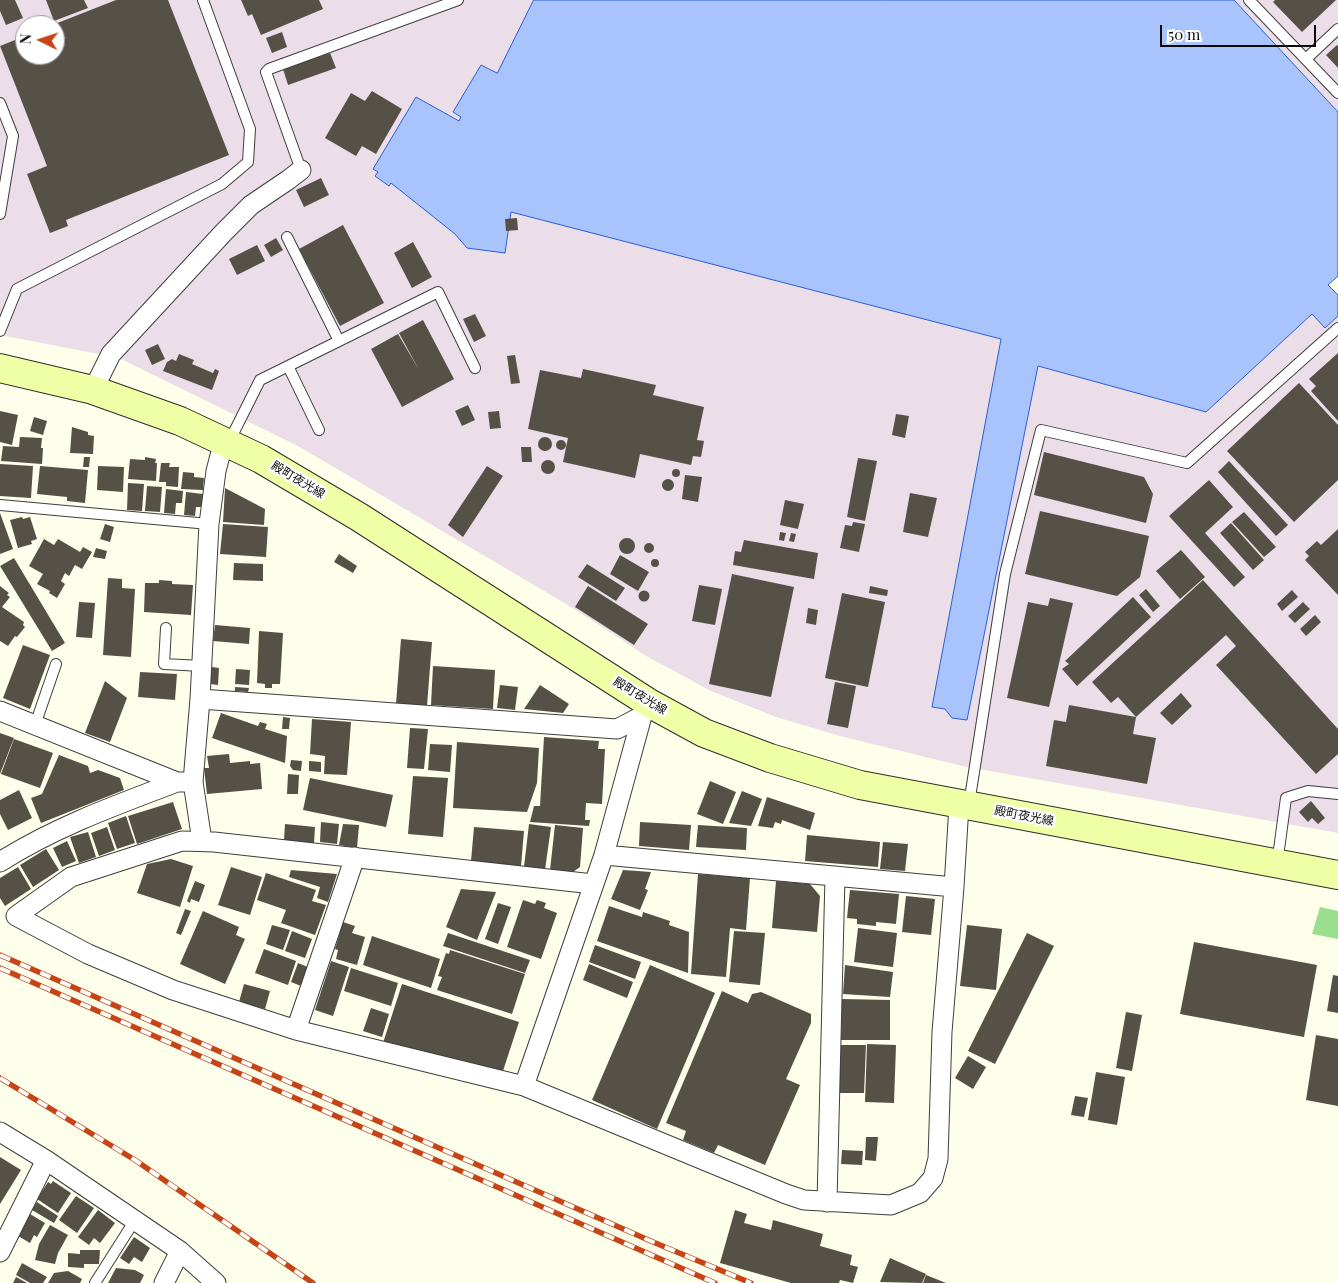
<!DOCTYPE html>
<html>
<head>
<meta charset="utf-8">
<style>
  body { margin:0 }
  #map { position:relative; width:1338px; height:1283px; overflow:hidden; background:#fdffea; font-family:"Playfair Display",serif }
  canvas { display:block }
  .north { position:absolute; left:15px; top:15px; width:50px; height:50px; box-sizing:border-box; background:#fff; border:1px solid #9d9d9d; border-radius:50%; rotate:274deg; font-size:14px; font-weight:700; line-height:20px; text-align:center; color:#0b0b0b }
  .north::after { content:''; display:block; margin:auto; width:18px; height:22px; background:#c74417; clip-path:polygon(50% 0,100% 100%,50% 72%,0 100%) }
  .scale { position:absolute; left:1160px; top:25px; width:156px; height:22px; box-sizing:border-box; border:2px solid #0b0b0b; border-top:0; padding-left:6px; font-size:15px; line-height:18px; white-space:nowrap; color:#0b0b0b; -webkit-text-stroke:4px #fff; paint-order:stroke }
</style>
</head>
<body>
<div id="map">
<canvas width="1338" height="1283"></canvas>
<div class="north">N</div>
<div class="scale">50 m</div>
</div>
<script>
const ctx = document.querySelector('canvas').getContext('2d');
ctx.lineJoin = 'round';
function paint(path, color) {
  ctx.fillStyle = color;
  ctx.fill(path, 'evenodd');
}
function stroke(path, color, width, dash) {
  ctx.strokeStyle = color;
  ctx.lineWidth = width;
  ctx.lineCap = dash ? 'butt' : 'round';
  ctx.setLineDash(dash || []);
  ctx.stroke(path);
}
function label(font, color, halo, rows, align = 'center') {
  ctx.font = font + ' "Playfair Display","Noto Sans JP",serif';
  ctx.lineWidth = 5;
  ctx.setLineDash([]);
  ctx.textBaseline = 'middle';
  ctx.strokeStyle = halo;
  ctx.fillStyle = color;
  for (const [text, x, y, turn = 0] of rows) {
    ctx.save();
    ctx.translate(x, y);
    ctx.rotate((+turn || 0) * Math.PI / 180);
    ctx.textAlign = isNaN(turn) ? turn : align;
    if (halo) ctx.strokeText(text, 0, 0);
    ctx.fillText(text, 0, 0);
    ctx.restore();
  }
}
paint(new Path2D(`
  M0 0H534L497 74 481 65 453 112 461 117 459 121 373 169 378 172 375 176 389 186 391 182 455 234 467 248 511 211 1002 339 932 707 945 709 952 718 967 720 1038 366 1206 412 1312 314 1325 328 1338 316V833L962 766 840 736 776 717 711 691 648 657 573 608 298 446 119 358 0 335ZM25 25H55V55H25Z
  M1234 0H1338V112Z`), '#ecdee9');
paint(new Path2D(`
  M1320 907 1338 911V939L1312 934Z`), '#9adf8e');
const water = new Path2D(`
  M534 0H1234L1338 112V276L1328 285 1338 295V316L1325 328 1312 314 1206 412 1038 366 967 720 952 718 945 709 932 707 1001 339 511 212 505 253 467 248 455 234 391 183 389 186 375 176 378 172 373 169 416 97 459 121 461 117 453 112 481 65 497 73Z`);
paint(water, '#a9c4fc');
stroke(water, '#295ed9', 1);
paint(new Path2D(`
  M0 0H15L23 18 6 25 0 11Z
  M46 0H84L88 8 54 21Z
  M116 0H168L229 155 66 220 68 226 50 233 27 174 47 166 0 46 25 36V55H55V24Z
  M241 0H319L323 9 261 35 252 14 248 16Z
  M1275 0H1336L1302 32 1273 2Z
  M282 32 287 47 272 53 266 38Z
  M1337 45 1338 46V68L1326 55Z
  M330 53 336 68 288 85 283 69Z
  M372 91 402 109 376 154 362 146 356 156 325 138 351 93 365 101Z
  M321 178 329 195 304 207 296 190Z
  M517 218 518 230 506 231 505 219Z
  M343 225 384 303 340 326 299 249Z
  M276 238 283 250 271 257 264 245Z
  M413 242 432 277 412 288 394 253Z
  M257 245 265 261 237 275 229 259Z
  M475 314 486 336 474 342 463 319Z
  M423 320 454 379 402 407 371 349 398 334 419 370 399 333Z
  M158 344 165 359 152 365 145 350Z
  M1338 353V421L1311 391 1316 386 1309 379Z
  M179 354 194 360 192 364 213 373 215 369 219 371 212 390 163 371 167 362 172 359 176 361Z
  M515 355 520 383 511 384 507 356Z
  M583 369 656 385 653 395 704 407 697 440 704 441 701 457 693 456 691 465 640 454 635 478 563 462 568 438 528 429 540 370 581 378Z
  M1299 383 1338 425V480L1294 522 1227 451Z
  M468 405 475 420 462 426 455 411Z
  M0 411 18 415 12 445 0 442Z
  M499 411 501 428 490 429 488 412Z
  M896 414 909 416 905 438 892 435Z
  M34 417 47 421 43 435 30 431Z
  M72 427 88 432V435L94 436 93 454 70 453Z
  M538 444a7 7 0 1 1 14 0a7 7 0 1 1-14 0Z
  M20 437 42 438 41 448H43L42 464 1 461 3 446 19 447Z
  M556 445a5 5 0 1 1 10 0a5 5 0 1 1-10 0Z
  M521 447H531L532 462H522Z
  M1044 452 1144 477 1153 494 1146 523 1034 495Z
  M84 457H90L89 467H83Z
  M145 457 156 459 155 463H157L156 481 128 479 130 459 145 460Z
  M858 458 877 461 865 521 847 517Z
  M541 467a7 7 0 1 1 14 0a7 7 0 1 1-14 0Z
  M1229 461 1288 525 1276 536 1218 472Z
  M161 463H170L169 467H179L178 487 166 486V482H159Z
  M0 464 33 466 31 498 0 496Z
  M40 466 88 470 85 503 67 501V497L37 494Z
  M98 466 124 467 123 492 97 490Z
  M487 466 503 476 463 537 448 525Z
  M672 473a4 4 0 1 1 8 0a4 4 0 1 1-8 0Z
  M183 472 194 473V477L204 478 203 490 181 489Z
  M685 475 702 477 698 502 682 499Z
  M662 485a6 6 0 1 1 12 0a6 6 0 1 1-12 0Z
  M1209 480 1233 507 1205 533 1245 577 1234 587 1169 516Z
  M128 483 144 484 142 511 127 510Z
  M147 486 162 487 160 512 145 511Z
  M225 488 265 509 264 525 223 522Z
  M166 489 183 491 182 503H176L175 514 164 513Z
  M186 492 203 494 202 507H196L195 516 184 515Z
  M910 493 937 498 928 537 903 532Z
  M785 500 804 504 798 529 780 525Z
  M1040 511 1149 536 1140 577 1117 596 1025 574Z
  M1244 512 1276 547 1264 557 1232 522Z
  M0 513 13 549 0 554Z
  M22 517 23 519 30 517 37 539 31 541 32 544 18 548 10 520Z
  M853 522 865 524 859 552 840 548 845 525 852 526Z
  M1231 523 1264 560 1253 570 1220 533Z
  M105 524 114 527 110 542 100 539Z
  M223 524 268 527 266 557 220 554Z
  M1338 529V595L1305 560 1309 556 1305 552 1317 541 1321 545Z
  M780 532 786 533 784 541 779 540Z
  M791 533 796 534 794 542 789 541Z
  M619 546a8 8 0 1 1 16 0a8 8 0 1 1-16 0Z
  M44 539 54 545 58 539 80 552 83 547 92 552 82 569 75 565 69 576 65 573 61 581 65 584 57 598 49 593 50 591 37 584 43 574 29 566Z
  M744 540 818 553 814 579 733 565 735 551 741 552Z
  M644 548a5 5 0 1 1 10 0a5 5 0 1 1-10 0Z
  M96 548 107 551 105 559 93 557Z
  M1181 550 1205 577 1180 599 1156 571Z
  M339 554 357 566 353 573 334 562Z
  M620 555 649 572 638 591 610 574Z
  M14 558 65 643 52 651 0 566Z
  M651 563a4 4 0 1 1 8 0a4 4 0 1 1-8 0Z
  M234 563 263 564V581L233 580Z
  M587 564 625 588 616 601 578 577Z
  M732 574 794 587 771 697 709 684Z
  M108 578 122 579V588L135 589 131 657 103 655Z
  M159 580 172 581V584L193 585 191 615 144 612 145 583H159Z
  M1203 580 1338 729V754L1316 774 1216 665 1236 646 1226 635 1136 717 1118 697 1111 703 1092 682Z
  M699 585 722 589 715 625 692 621Z
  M0 586 9 593 7 595 10 597 2 607 24 622 23 625 25 627 17 637 15 636 8 646 0 641Z
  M588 586 648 624 634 645 575 607Z
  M870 586 888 590 887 596 869 593Z
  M1146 589 1160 606 1153 612 1139 595Z
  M1292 590 1298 597 1282 611 1277 604Z
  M638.5 596a5.5 5.5 0 1 1 11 0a5.5 5.5 0 1 1-11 0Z
  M842 593 885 602 868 687 825 678Z
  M1133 597 1151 617 1077 686 1062 669 1069 664 1065 661Z
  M1050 598 1073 603 1049 707 1007 698 1028 602 1048 606Z
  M79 602 95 603 92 638 76 637Z
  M1303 602 1310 609 1295 623 1288 616Z
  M808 608 818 610 816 625 806 623Z
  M1315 615 1321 622 1306 636 1300 629Z
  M215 625 250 628 249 644 213 641Z
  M259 631 283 633 280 684H272V688H265V684L257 683Z
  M401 639 432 642 427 706 396 704Z
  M23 645 50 655 30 709 3 698Z
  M433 666 495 670 493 709 431 705Z
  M212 667 219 668 218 685 210 684Z
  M236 669 250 670 249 685 235 684Z
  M140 672 177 674 175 700 138 697Z
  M105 681 127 698 110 742 85 733Z
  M835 682 856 686 848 728 827 724Z
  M500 685 518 687 515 710 497 708Z
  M540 685 569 704 563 713 524 709Z
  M235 687 249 688 248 692 235 691Z
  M1181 693 1192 706 1172 725 1160 713Z
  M1069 705 1136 717 1133 734 1156 738 1147 784 1046 766 1054 720 1066 722Z
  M221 713 258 726 260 722 267 724 265 729 287 736 285 763 212 738Z
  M283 717 290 718 289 729H282Z
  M312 719 351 722 347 775 324 774 325 756 310 754Z
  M410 728 428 729 424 769 407 768Z
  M0 733 14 738 0 774Z
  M544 737 599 741 598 749H605L602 804 586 803 585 820H590L589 826 530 822 534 806H540Z
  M14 739 53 753 40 788 1 774Z
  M457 742 539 748 537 783 527 812 453 808Z
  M430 744 452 745 450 772 428 770Z
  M229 754 230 763 250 761V764L260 763 262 789 207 794 204 768H209L207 756Z
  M59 755 88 766 90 773 98 770 120 778 124 790 41 823 31 798 42 794Z
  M291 760 302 761 301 771 293 770 290 766Z
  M309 761 321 762V772L309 771Z
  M288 774 299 775 298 794H287Z
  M413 776 448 778 443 837 408 834Z
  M310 778 393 795 386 827 303 810Z
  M710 781 736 792 723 824 697 814Z
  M19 790 32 818 8 830 0 814V800Z
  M742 791 762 799 751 826 729 823Z
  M767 797 815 813 810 830 782 820 781 824 775 822 773 828 758 826Z
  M1311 801 1325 818 1318 824 1312 818 1308 822 1299 812Z
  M173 802 182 829 137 844 128 816Z
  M126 816 135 843 117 849 108 823Z
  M321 822 339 824 337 844 320 842Z
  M640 822 691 825 689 850 639 846Z
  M285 824 315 827 314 843 284 840Z
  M343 824 359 825 357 848 339 845Z
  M529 824 551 827 545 870 524 867Z
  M555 825 583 828 580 867 573 872 550 870Z
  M698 825 747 828 746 850 696 847Z
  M107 827 115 850 99 856 91 833Z
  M474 827 524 831 521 866 471 861Z
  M88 832 96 857 79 863 70 837Z
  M807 835 880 842 878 867 805 861Z
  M67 841 76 861 62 867 53 848Z
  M883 842 908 844 905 871 880 869Z
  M46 849 59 870 33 887 20 865Z
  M171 859 193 866 180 907 137 893 147 864Z
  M18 867 31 889 5 906 0 898V878Z
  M231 867 262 877 250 915 218 905Z
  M291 870 337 874 328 902 317 898 320 887 289 877Z
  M623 870 651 872 645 889 648 890 640 910 611 899Z
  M266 873 316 890 312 901 326 905 315 935 281 923 286 910 257 900Z
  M698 874 750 878 746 930 730 928 726 977 691 974Z
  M195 881 205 885 199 902 191 899 190 903 187 901Z
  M776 881 810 884 820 896 817 932 772 928Z
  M461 889 496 892 477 940 446 927Z
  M850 890 899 894 896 924 876 922V926L857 924V919L847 918Z
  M906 896 935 899 931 935 902 932Z
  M523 900 535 904 537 900 546 903 544 908 557 913 541 959 507 947Z
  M498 903 511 907 498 944 485 939Z
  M609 906 642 917 643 912 670 921 669 925 689 932 688 973 597 941Z
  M185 909 191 911 181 935 176 933Z
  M203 911 239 927 236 935 245 939 225 984 180 964Z
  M343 922 355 926 352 933 365 937 357 965 336 959 338 950 335 949Z
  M272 925 290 930 283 950 266 944Z
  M967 925 1002 929 996 990 960 986Z
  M858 928 897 933 893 967 854 962Z
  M292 931 312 939 305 958 285 951Z
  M734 931 765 933 760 985 729 982Z
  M448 933 530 960 525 973 443 946Z
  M1027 933 1054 946 995 1064 968 1051Z
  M372 936 440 959 431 988 363 965Z
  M1194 942 1317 965 1304 1037 1180 1014Z
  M595 945 641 962 635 979 589 962Z
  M264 949 296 961 288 985 255 973Z
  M450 950 525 974 512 1014 437 990 442 977 438 976 446 953 449 954Z
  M331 961 349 967 333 1016 315 1010Z
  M298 963 308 967 301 986 291 982Z
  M589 964 633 982 627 998 583 980Z
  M650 965 715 993 657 1129 592 1100Z
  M845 965 893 972 890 997 843 994Z
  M351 968 398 983 391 1006 344 991Z
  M1333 975 1338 976V1013L1327 1011Z
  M244 984 270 991 265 1009 239 1002Z
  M402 984 519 1022 502 1074 383 1043Z
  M722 991 748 1003 752 994 761 992 811 1014V1023L786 1079 800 1085 765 1165 718 1145 714 1153 683 1140 686 1131 666 1123Z
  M842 999 890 1000V1040H841Z
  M371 1008 389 1014 382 1037 363 1031Z
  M1126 1012 1142 1015 1132 1071 1116 1068Z
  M1316 1035 1338 1039V1106L1306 1100Z
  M867 1044 896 1045 894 1103 865 1102Z
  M841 1045H866L864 1093H839Z
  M968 1056 986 1067 973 1089 955 1078Z
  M1096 1072 1125 1077 1117 1125 1088 1120Z
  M1075 1096 1088 1098 1084 1117 1071 1115Z
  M866 1137H878L876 1161 865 1160Z
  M842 1150 863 1151 862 1165 841 1164Z
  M0 1157 21 1170 0 1204Z
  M53 1181 71 1193 58 1213 37 1199 48 1182 51 1184Z
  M76 1196 94 1208 77 1233 59 1220Z
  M37 1202 58 1216 54 1223 32 1210Z
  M98 1210 115 1223 100 1243 94 1238 89 1245 78 1237Z
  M735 1210 747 1214 744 1223 771 1230 773 1220 823 1234 820 1246 852 1255 850 1265 858 1267 853 1283 840 1280 839 1283H791L720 1263Z
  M30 1214 45 1223 37 1237 34 1235 30 1243 18 1236Z
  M50 1225 68 1235 58 1253 55 1264 35 1260 39 1244Z
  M134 1237 150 1248 142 1262 134 1257 129 1264 120 1258Z
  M80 1250H100L99 1264H84V1268L68 1267V1253L80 1254Z
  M890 1258 926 1274 922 1283 880 1282Z
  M22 1263 47 1277 43 1283H30L16 1275Z
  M116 1268 135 1270 144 1275 140 1283H108Z
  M68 1271 82 1279 80 1283H48L54 1273Z
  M926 1275 946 1283H923Z
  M16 1277 27 1283H13Z`), '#555147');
const lane = new Path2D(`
  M1249 0 1338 93
  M1306 59 1338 29
  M0 103 13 136 0 214
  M301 170 266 72 269 69 458 0
  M287 237 339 341
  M0 331 17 289 222 184 248 162 250 129 203 0
  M288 366 319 430
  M229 442 260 380 438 292 475 368
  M0 505 209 524
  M166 628 164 664 202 666
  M35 725 56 664
  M969 804 1005 574 1041 430 1187 463 1338 328
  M1277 864 1286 798 1308 791 1338 794
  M95 1283 135 1220`);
const street = new Path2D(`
  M93 390 111 354 224 232 251 205 288 180 301 170
  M200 699 617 729 642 716
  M0 711 177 782H193
  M202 841 193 782 200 699 209 524 216 471 224 440
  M604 855 954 887
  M0 862C55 827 116 805 177 782
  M593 884 214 842 182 841 71 877 16 916 88 954 173 990 296 1030 524 1086 786 1194 804 1200 891 1205 920 1193 933 1178 938 1159 942 1032 954 887 959 805
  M296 1030 355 857
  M524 1086 604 855 642 716 646 709
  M0 1132 46 1160 180 1251 216 1283
  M827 1202 835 876
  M0 1252 46 1160
  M164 1283 180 1251`);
const secondary = new Path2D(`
  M0 368 93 390 180 421 261 459 359 517 649 703 704 733 770 758 860 785 1338 875`);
stroke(lane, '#3e3e3e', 12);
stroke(street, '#3e3e3e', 21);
stroke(secondary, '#2d2d2d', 30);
stroke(lane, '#fff', 10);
stroke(street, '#fff', 19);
stroke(secondary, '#eeffa5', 28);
const rail = new Path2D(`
  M0 955 653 1242 751 1283
  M0 968 715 1283
  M0 1078 135 1160 313 1283`);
stroke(rail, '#c74417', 5.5);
stroke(rail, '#fff', 4, [11]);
label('12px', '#0b0b0b', '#fff', [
  ["殿町夜光線",298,480,31],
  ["殿町夜光線",640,696,31],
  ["殿町夜光線",1024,816,11]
]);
</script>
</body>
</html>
